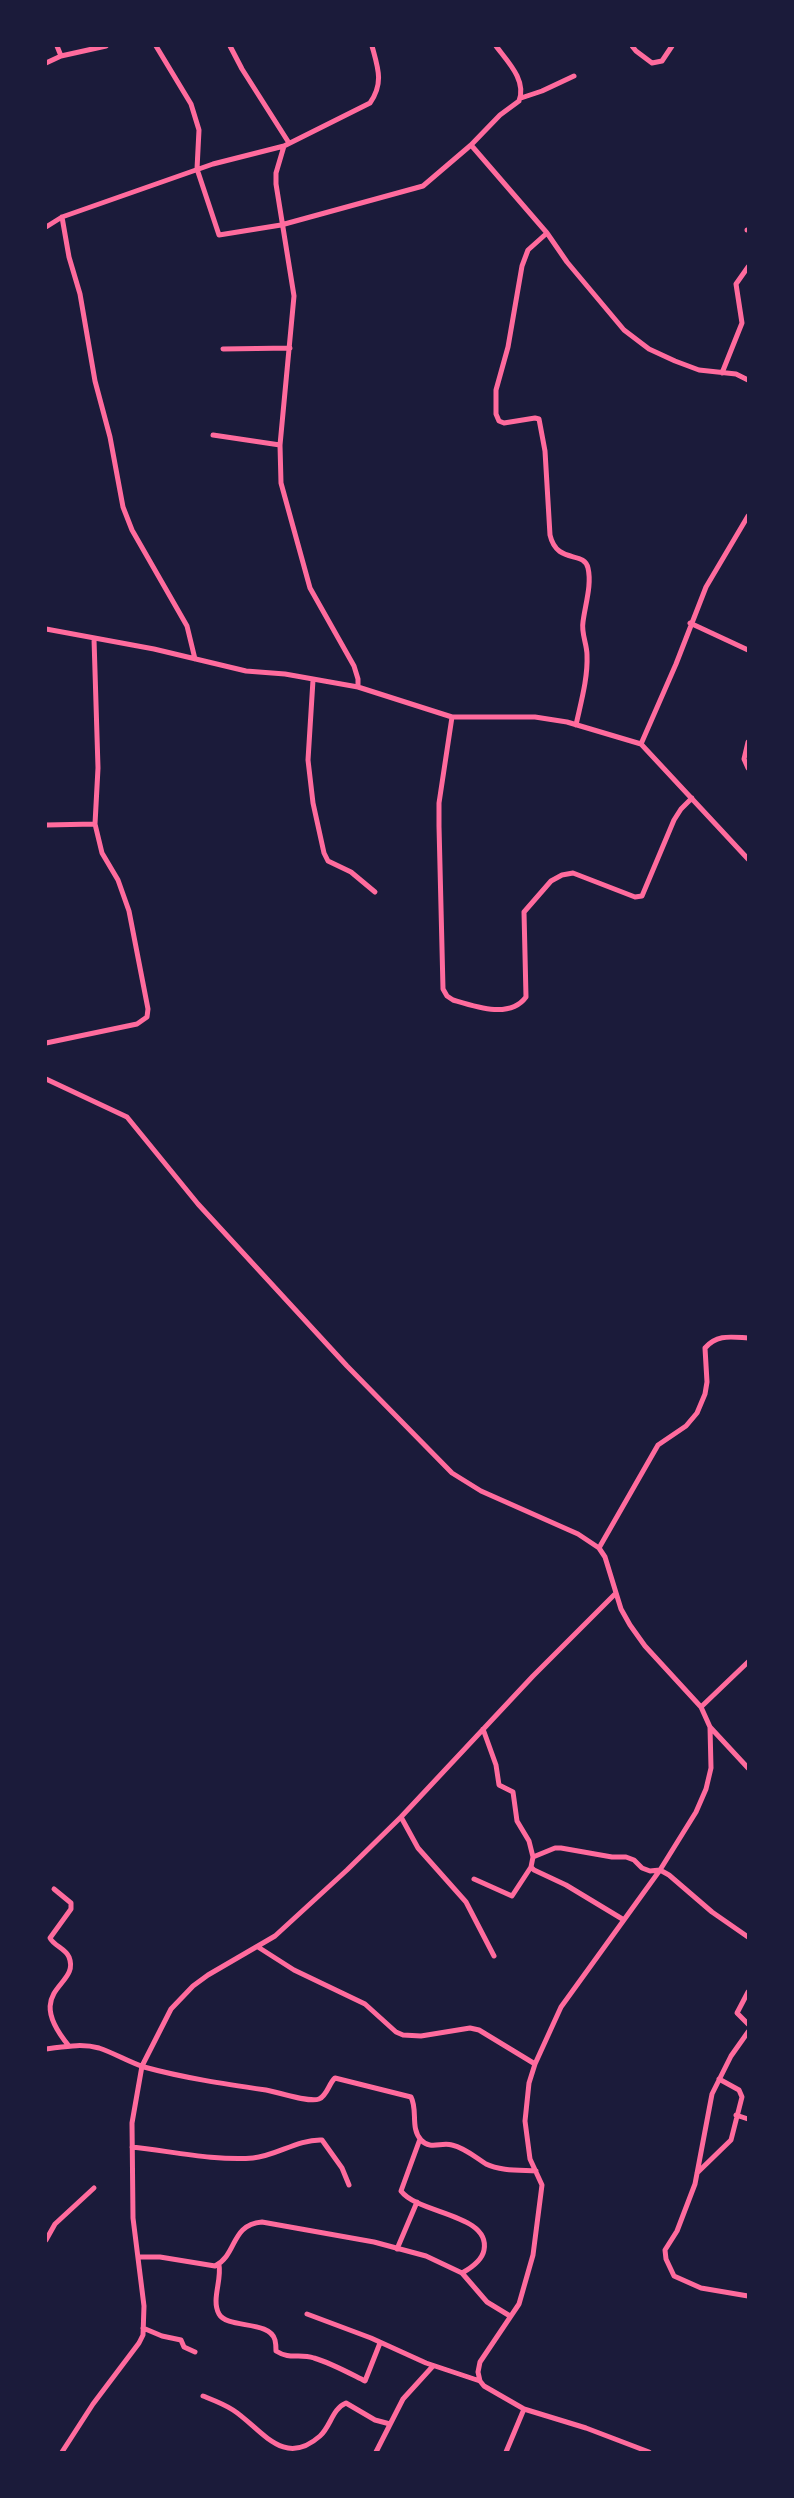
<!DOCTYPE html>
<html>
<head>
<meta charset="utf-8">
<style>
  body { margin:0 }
  #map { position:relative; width:794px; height:2498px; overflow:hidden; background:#1b1b3a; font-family:Manrope,sans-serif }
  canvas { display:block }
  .frame { position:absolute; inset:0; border:47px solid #1b1b3a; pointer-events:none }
</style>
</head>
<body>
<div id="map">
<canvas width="794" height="2498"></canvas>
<div class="frame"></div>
</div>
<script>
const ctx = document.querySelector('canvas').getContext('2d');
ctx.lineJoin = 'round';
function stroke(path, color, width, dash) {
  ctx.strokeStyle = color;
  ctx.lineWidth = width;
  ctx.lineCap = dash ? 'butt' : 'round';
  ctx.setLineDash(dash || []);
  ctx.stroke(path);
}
stroke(new Path2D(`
  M57 46 61 56
  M156 46 191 104 199 130 197 169 219 235 281 225 423 186 471 145 500 115 519 101C527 80 507 61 496 46
  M230 46 242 69 289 143
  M632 46 636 51 652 63 662 61 672 46
  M46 63 61 56 106 46
  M521 98 542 91 574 76
  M471 145 547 233 567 262 624 330 649 349 675 361 699 370 736 374 748 380
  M284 146 276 173V184L294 296 280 445 281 483 310 588 354 666 358 679V687
  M62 217 69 257 80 294 95 381 110 437 123 507 132 530 187 626 195 659
  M46 227 62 217 213 164 284 146 370 103C384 83 378 68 372 46
  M747 230H748
  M547 233 528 250 522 266 508 347 496 390V414L499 421 504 423 535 418 539 419 545 451 550 535C557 565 584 550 588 568 592 585 585 605 583 622 581 633 587 644 587 655 588 678 581 702 576 725
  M223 349 290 348
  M722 373 742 323 736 284 748 267
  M213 435 280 445
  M690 623 748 650
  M46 629 154 649 246 671 285 674 358 687 452 717H535L567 722 641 744 748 859
  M313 680 308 760 313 803 324 853 328 861 351 872 375 892
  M452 717 439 803V826L443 989 447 996 453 1000C476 1007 510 1019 526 997L524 912 551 881 562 875 573 873 635 897 642 896 674 820 681 809 692 798
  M748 742 744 759 748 768
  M641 744 676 664 706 587 748 516
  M46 825 95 824
  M46 1043 137 1024 147 1017 148 1009 129 911 118 880 102 853 95 824 98 768 94 639
  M46 1079 127 1117 198 1204 347 1366 452 1473 481 1491 578 1534 599 1548 605 1557 621 1609 630 1625 645 1646 701 1707 710 1727 711 1768 706 1789 696 1812 660 1870 561 2007 535 2064 529 2083 525 2121 530 2159 542 2185 533 2255 519 2304 480 2362 478 2372 480 2381 484 2386 524 2409 506 2452
  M599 1548 658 1445 686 1426 697 1413 705 1394 707 1382 705 1348C717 1334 731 1337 748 1338
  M701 1707 748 1662
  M710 1727 748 1768
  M483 1729 496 1765 499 1785 513 1792 517 1821 529 1841 533 1857
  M401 1817 418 1848 466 1902 494 1956
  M474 1879 512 1896 531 1867
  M54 1889 71 1903V1909L50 1938C54 1946 65 1948 69 1957 81 1987 21 1988 69 2046
  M624 1920 566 1885 534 1870 531 1867 533 1857 555 1848H561L612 1857H626L634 1860 642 1868 650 1871 660 1870 669 1875 712 1912 748 1937
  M258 1947 294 1970 365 2004 396 2032 403 2035 421 2036 470 2028 479 2030 535 2064
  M748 1992 737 2013 748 2024
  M748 2032 731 2056 712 2094 695 2184 677 2231 665 2250 666 2259 674 2276 701 2288 748 2296
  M46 2049C63 2047 81 2043 99 2048 114 2053 129 2062 144 2067 184 2078 225 2084 266 2090 278 2092 309 2103 319 2099 327 2096 329 2083 335 2078L411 2097C418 2110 410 2128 421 2140 430 2150 441 2142 452 2145 465 2148 475 2157 486 2164 500 2171 521 2170 536 2171
  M736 2115 748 2119
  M420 2139 401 2191C418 2214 491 2214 484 2250 482 2261 471 2268 462 2273
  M132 2147C170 2151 215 2161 253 2158 276 2156 298 2139 322 2140L342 2168 349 2185
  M697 2173 731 2140 742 2097 739 2090 719 2079
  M46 2240 55 2224 94 2188
  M397 2249 417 2202
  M138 2257H160L215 2266C238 2254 230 2225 262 2222L374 2242 426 2256 462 2273 487 2302 510 2316
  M219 2265C222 2280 211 2300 219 2314 227 2329 270 2320 275 2340 276 2344 276 2348 276 2351 290 2360 299 2353 314 2358 331 2363 349 2373 365 2381L380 2343
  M307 2314 371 2338 426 2363 480 2381
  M143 2328 162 2336 181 2340 184 2347 195 2352
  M203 2396C213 2400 224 2404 233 2410 261 2428 283 2469 320 2436 331 2426 332 2409 346 2403L375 2420 390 2424
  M524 2409 586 2428 649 2452
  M62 2452 93 2404 139 2343 143 2335 144 2306 133 2218 132 2123 142 2066 171 2009 193 1986 208 1975 275 1936 347 1870 401 1817 533 1676 616 1593
  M376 2452 403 2399 433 2366`), '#ff6b9d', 5);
</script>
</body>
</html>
